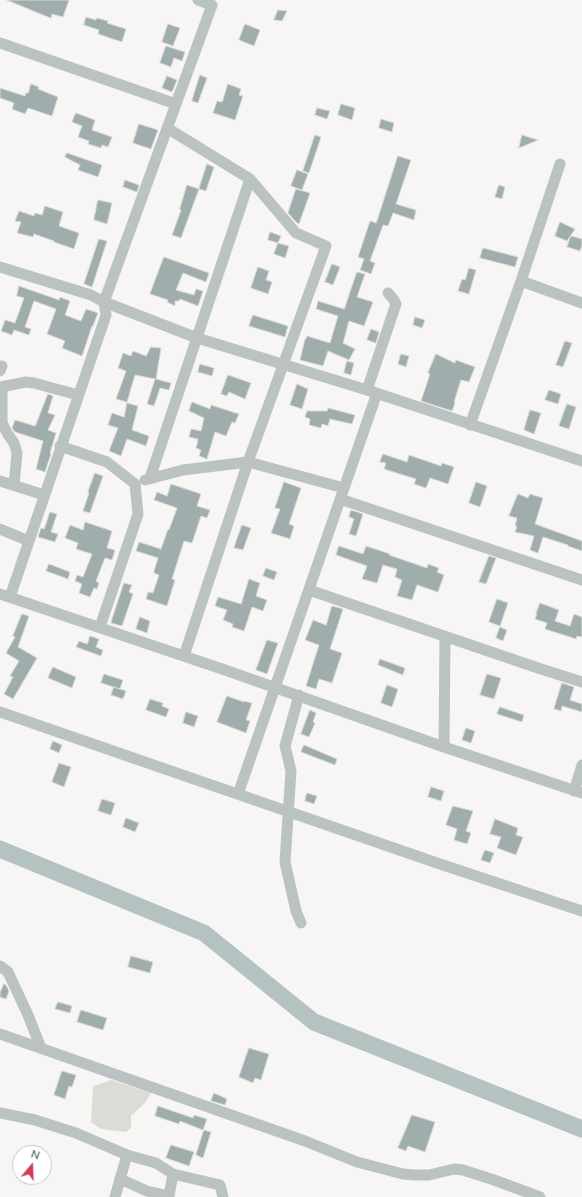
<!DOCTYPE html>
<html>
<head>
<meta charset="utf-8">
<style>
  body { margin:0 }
  #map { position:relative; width:582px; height:1197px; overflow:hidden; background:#f7f6f5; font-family:Mulish,sans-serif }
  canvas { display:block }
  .north { position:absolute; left:12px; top:1145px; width:40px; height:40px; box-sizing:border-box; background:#fff; border:1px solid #c0c8c9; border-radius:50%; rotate:19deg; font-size:11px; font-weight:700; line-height:16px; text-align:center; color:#617677 }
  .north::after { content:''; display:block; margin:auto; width:14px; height:18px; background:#cd3f57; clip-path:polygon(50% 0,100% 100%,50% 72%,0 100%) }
</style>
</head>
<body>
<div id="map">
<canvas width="582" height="1197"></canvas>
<div class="north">N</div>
</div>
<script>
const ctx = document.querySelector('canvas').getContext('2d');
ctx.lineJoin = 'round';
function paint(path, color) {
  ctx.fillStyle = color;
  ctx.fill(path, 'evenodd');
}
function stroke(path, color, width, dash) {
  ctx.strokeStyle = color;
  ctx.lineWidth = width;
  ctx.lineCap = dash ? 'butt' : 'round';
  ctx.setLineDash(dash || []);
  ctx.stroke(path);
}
paint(new Path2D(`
  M112 1080 151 1093 145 1103 131 1116V1128L126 1132 101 1129 91 1122 93 1086Z`), '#dadcd5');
stroke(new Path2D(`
  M0 849 204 933 314 1022 582 1129`), '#b4c2c1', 17);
const building = new Path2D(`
  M7 0H69L63 17 52 14 51 18Z
  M278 10 287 11 282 21 274 20Z
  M86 17 96 20 97 18 108 21 107 23 126 29 122 42 98 34 99 30 84 25Z
  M168 24 180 28 173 46 162 42Z
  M245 24 260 30 254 46 239 40Z
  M166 46 185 52 182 61 174 58 171 67 160 63Z
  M200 75 207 78 198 103 192 101Z
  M167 76 177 80 172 92 162 88Z
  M31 84 39 87 38 89 58 97 52 116 28 108 25 114 12 109 14 103 0 98V88L25 96 26 93H28Z
  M228 84 241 89 239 95 243 96 235 120 213 113 217 101 222 102Z
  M341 104 355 108 352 120 338 115Z
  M317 108 330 111 327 119 315 115Z
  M76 113 95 120 92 130 112 137 108 147 102 145 101 148 88 144 89 141 78 137 82 126 72 122Z
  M381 119 394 123 392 132 379 128Z
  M139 124 158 130 151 149 133 143Z
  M315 135 321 137 309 173 303 171Z
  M522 135 538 140 519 148Z
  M67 153 102 165 98 177 78 170 80 165 65 157Z
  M398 156 411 160 396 204 416 210 414 220 393 213 388 226 383 225 370 261 375 263 371 274 360 270 364 259 358 257 370 221 376 223Z
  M207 164 214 167 206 191 199 189Z
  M297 170 308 174 302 190 291 186Z
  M125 180 139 185 137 192 123 187Z
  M187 185 199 189 181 238 172 235 181 210 180 209Z
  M499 185 505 187 502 199 495 197Z
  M296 189 310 193 299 224 297 223 288 213Z
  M98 200 112 203 107 224 94 220Z
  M45 206 63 212 59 226 79 233 74 249 54 242V241L34 234 33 237 17 233 21 222 15 221 19 211 34 216 35 213 42 215Z
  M560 222 575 229 567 241 555 236Z
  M270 232 281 236 278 243 268 240Z
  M571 236 582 239V245L580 251 567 247Z
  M99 239 107 241 92 287 84 284Z
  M278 243 289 246 285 258 274 254Z
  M483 248 518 257 515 267 480 258Z
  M164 257 209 273 206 282 183 273 176 290 194 295 196 289 203 291 198 306 180 299 179 301H175V306L167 302 168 300 150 294Z
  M332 264 340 267 333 285 325 282Z
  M258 267 269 271 266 280 272 282 268 294 251 288Z
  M469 268 476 270 469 294 458 291 462 279 465 280Z
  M357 272 365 274 357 297 373 302 364 326 349 321 343 343 355 349 349 360 328 351 323 366 300 360 305 339H306L307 336 330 343 338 316 316 309 318 301 344 309Z
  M19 286 59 300 60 297 70 301 65 315 81 321 86 309 98 313 93 326H92L82 356 62 348 65 341 47 334 56 309 34 301 25 327 31 329 29 335 14 330 12 335 1 331 5 320 15 323 24 298 17 296Z
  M253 315 288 326 285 337 249 326Z
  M415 317 425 320 422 328 413 325Z
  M371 329 379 332 376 343 367 340Z
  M565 341 572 343 563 367 556 365Z
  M151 347 161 348 156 379 171 383 169 390 160 388 154 406 147 404 155 379 135 375 127 402 116 399 125 374 126 371 118 368 123 353 131 356 133 351 146 356Z
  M401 354 409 356 406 367 398 364Z
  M436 354 455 363 456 360 475 367 469 382 461 380 454 402 455 403 452 411 421 401 430 374 428 373Z
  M347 361 354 363 351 375 344 373Z
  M200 364 214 368 212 376 198 372Z
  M228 375 251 383 245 399 229 392 227 396 221 394Z
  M297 384 308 389 302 409 290 405Z
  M549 390 561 394 558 404 545 400Z
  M48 394 53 396 48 413 55 415 48 430 56 433 50 453 51 454 45 472 36 469 43 441 15 432 12 428 15 420 35 426Z
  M192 402 210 409 211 405 239 414 235 423 232 422 226 436 215 432 207 459 199 456 201 450 196 448 198 441H197L198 439 189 437 191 429 201 431 204 418 189 411Z
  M127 403 138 406 132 430 149 436 146 446 127 439 121 456 109 451 118 428 108 425 112 413 124 417Z
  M567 404 576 407 569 429 559 426Z
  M328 408 355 415 352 424 330 419 328 426 322 424 321 428 309 425 310 419 305 417 307 411H327Z
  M530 410 541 413 534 434 524 430Z
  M383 454 407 462 409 455 441 466 442 463 454 467 448 484 430 478 426 488 414 484 416 479 384 469 386 463 380 462Z
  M95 473 103 476 90 513 83 511 89 493 88 492Z
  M284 482 301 488 289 524 294 526 290 539 271 533 280 509 275 508Z
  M476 482 487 486 480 507 469 503Z
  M171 484 201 494 197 506 210 510 207 518 201 516 192 543 184 541 172 579 175 580 167 606 146 599 148 592 153 593 159 575 154 573V571L158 558 136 551 139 542 161 549 168 529 169 530 177 508 154 500 157 492 167 496Z
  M518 494 528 498 530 494 543 498 535 524 582 541V551L568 546V545L543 537 538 553 530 550 534 536 515 532 517 526H515L517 518 509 516Z
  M351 510 363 514 356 536 349 534 354 519 349 517Z
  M50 512 57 514 51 532 58 534 55 542 38 537 41 528 44 529Z
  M85 522 112 531 107 548 115 550 112 560 105 558 96 581 99 583 97 589 94 588 90 597 79 593 82 584 75 581 77 575 83 577 92 554 76 549 78 543 65 538 70 525 83 530Z
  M242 525 251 528 243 550 234 548Z
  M339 546 363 554 366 546 390 554 389 555 427 568 428 564 439 568 437 572 444 575 438 592 417 585 412 600 397 596 402 580 395 577 397 569 383 565 377 583 362 579 367 566 336 555Z
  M489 556 496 558 486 584 479 582Z
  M49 564 70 572 68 579 46 571Z
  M266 568 277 572 274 580 263 576Z
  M249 579 260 583 256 596 267 600 263 611 252 607 244 631 232 627 233 624 223 620 227 610 215 606 218 597 241 604Z
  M124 583 132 585 129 592 133 594 122 626 111 623Z
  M497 599 508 603 500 626 489 622Z
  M540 603 559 610 555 621 570 626 574 614 582 617V637L577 636 576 639 545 629 547 623 535 619 537 614H536Z
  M332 606 343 609 330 649 342 653 332 683 319 679 316 689 306 686 319 645 305 640 313 620 326 625Z
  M22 614 29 616 18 647 37 658 13 699 4 694 13 677 10 676 19 661 6 653 15 637 13 636Z
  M140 617 150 621 147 633 136 629Z
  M500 627 507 630 503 641 496 638Z
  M90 636 99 639 96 647 103 650 101 656 76 647 79 641 87 644Z
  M267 640 278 643 267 674 256 670Z
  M380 659 405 668 403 675 378 665Z
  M53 667 76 677 72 688 48 678Z
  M104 674 123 680 120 689 101 683Z
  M487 674 501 678 494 699 480 695Z
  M562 683 574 687 570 700 582 704V712L562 706 561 711 554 709Z
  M387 685 398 689 392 707 381 703Z
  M114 687 126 691 123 699 111 695Z
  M227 696 244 702V701L252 703 246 720 250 721 246 733 217 722Z
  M150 699 163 703 162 706 169 709 166 717 146 710Z
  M500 707 524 715 522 722 497 714Z
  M310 710 316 713 313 722 315 723 309 737 301 734Z
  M186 712 198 716 194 727 183 723Z
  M466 728 475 731 471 743 462 740Z
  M53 741 62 745 59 753 50 749Z
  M304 745 337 759 335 765 301 752Z
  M59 763 71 767 64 787 52 782Z
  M431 787 444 791 441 801 428 797Z
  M307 793 317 796 314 804 305 801Z
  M102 799 115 803 111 815 98 811Z
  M453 806 473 811 466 831 471 833 467 844 454 840 457 829 446 825Z
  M126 818 139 823 135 832 123 827Z
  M495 819 518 828 516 835 523 837 516 855 497 848 501 837 490 834Z
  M485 850 494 853 490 863 481 860Z
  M131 956 153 962 150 973 128 967Z
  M4 984 6 985 9 991 6 999 0 997V993Z
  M58 1002 72 1006 70 1013 55 1009Z
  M81 1010 107 1018 103 1030 77 1022Z
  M249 1048 269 1054 261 1080 255 1078 253 1083 239 1077Z
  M62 1071 76 1075 72 1087 69 1086 65 1099 54 1095Z
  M214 1093 227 1099 225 1105 211 1101Z
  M158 1106 193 1118 194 1115 207 1119 203 1130 180 1121 179 1124 155 1116Z
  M412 1115 435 1122 425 1152 408 1146 406 1151 398 1148Z
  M204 1130 211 1132 203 1158 196 1155Z
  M171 1145 194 1152 189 1166 166 1158Z`);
paint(building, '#a0adad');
stroke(building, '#d9d8d7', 1);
stroke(new Path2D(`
  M0 43 176 104
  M0 267 91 295 104 302 197 338 367 390 582 461
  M521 281 582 303
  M0 366H2L0 371
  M0 387 26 382 34 383 78 395
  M2 387V423L7 433 14 443 17 453 14 485
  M367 390 396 304 394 300 388 293
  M470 425 521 281 560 164
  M60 446 107 462 135 484 138 514 100 627
  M150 478 250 179 167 128
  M145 480 183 470 248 462 344 488
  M0 481 44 495
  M340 499 582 580
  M0 529 29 541
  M309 590 538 668 582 682
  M0 594 225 670 444 747 582 793
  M10 597 106 315 104 302 212 5 198 0
  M184 656 248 462 326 246 296 233 250 179
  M299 695 285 746 291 771 285 862 296 911 301 923
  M0 712 437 863 582 911
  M444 747 445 636
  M574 791 582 765
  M238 794 377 393
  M0 966 8 972 28 1015 41 1048
  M0 1034 305 1141 357 1162 403 1174 414 1175H429L454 1169 463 1170 494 1180 540 1197
  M0 1113 35 1120 76 1133 127 1155 156 1163 173 1174 169 1196 147 1191 120 1179
  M173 1174 220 1185 223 1197
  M115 1197 127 1155`), '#bac2c2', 11);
</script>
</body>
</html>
